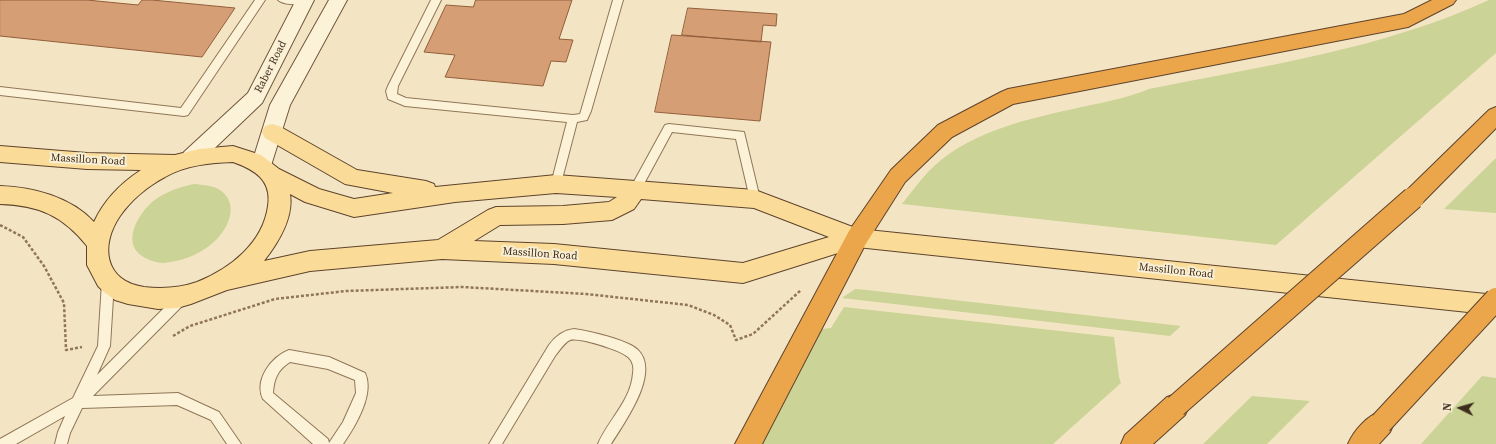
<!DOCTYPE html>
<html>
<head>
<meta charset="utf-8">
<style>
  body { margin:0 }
  #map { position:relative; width:1496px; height:444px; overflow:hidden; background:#f3e5c4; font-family:"Source Serif 4",serif }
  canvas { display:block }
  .north { position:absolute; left:1440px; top:388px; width:40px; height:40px; -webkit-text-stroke:3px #f9efd4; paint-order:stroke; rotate:275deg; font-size:11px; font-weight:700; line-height:16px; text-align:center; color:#3f2d1d }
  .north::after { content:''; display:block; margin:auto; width:14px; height:18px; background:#3f2d1d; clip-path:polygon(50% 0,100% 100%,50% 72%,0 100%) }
</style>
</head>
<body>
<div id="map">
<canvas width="1496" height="444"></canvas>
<div class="north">N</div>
</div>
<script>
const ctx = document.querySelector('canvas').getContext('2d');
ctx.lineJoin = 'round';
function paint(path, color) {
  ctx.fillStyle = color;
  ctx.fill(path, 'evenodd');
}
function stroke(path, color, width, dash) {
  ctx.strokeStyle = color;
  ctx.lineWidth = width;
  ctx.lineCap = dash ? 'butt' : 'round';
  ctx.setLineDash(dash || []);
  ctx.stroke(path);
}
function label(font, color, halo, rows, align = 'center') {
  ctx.font = font + ' "Source Serif 4",serif';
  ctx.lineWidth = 4;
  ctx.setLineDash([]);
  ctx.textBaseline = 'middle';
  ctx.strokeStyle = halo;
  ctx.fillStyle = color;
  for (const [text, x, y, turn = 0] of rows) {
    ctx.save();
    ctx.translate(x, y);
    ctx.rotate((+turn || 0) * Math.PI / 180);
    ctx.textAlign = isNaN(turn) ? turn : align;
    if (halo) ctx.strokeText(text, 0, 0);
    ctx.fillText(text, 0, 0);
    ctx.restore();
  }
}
paint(new Path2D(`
  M1489 0H1496V53L1276 245 902 204C910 194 918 183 927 173 964 134 1022 120 1073 109 1099 103 1125 99 1149 89 1263 66 1383 49 1489 0Z
  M1496 158V213L1444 209Z
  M194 184C203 185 212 185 220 190 242 205 226 234 209 246 196 256 181 261 164 263 156 263 148 260 142 256 123 243 136 219 148 206 160 193 177 188 194 184Z
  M855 289 867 290 1181 326 1170 336 842 298Z
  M844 307 1114 337 1119 377 1121 383 1053 444H761L822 329 831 328Z
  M1482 376 1496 378V444H1421Z
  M1252 396 1310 401 1267 444H1203Z`), '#cbd396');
const building = new Path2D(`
  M0 0H87L138 5 142 0H152L235 8 202 57 0 36Z
  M476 0H572L559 39 573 40 566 62 551 61 543 86 445 77 455 55 424 52 446 5 473 7Z
  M688 8 777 14 776 26 763 25 761 42 682 35Z
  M672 35 771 42 760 121 655 112Z`);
paint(building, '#d59e75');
stroke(building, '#925e3a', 1);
const lane = new Path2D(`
  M255 0H265L188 115 184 116 0 95V87L181 108Z
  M278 0H308L309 1C304 6 283 5 278 0Z
  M431 0H441L398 86 397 94 406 98 573 115 580 114 581 111 613 0H623L591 111 587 120 577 122 560 187 556 188 552 187 551 184 567 122 405 106 388 99 386 91 388 86Z
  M669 124 744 132 760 199 759 202 755 203 751 202 750 199 736 139 672 132 639 193 635 194 631 193 630 190 631 187 665 125Z
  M108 277 112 278 114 282 110 346 97 375 178 294 182 293 186 294 188 298 186 302 93 396 178 393 219 412 241 444H227L211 420 177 405 82 408 70 433 67 444H55L58 432 65 416 16 444H0V439L73 398 98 346 102 282 104 278Z
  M574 329C589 331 628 340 638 350 661 373 624 423 611 444H598C608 420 631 401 633 373 634 368 633 361 628 357 620 350 579 337 570 340 564 343 559 351 555 356L502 444H489L549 345C555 337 563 330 574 329Z
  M289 350 329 357 365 373C375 394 355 427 343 444H313L263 399C254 380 271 357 289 350ZM290 362 328 369 355 380 356 393 343 422 329 443 328 439 273 393C274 378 278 370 290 362Z`);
const secondary = new Path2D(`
  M296 0H314L262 103 198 164 191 166 184 164 181 158 184 152 248 93Z
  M329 0H347L290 105 269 172 262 174 255 172 251 166 270 105Z`);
const primary = new Path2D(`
  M272 124 279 126 357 170 426 181 434 184 435 187 556 175 755 190 858 229 1496 295V315L857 247 743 283 554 264 442 259 310 271 227 290 191 304 177 308 158 309 128 304 115 300 104 292 98 286 87 265V246C63 216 39 205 0 204V186C33 187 71 197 94 222 104 200 121 183 141 170L87 169 0 162V146L87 153 175 155 199 149 233 146 261 155 279 169 319 189 354 199 393 193 345 184 265 138 262 132 265 126ZM233 162C255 170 272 180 268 206 263 243 230 269 197 282 180 288 161 289 144 287 104 281 100 245 120 216 131 200 148 186 165 177 186 165 209 163 233 162ZM556 193 617 197 609 202 563 206 496 207 488 210 438 240 310 251 264 261C278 243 294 218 290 194L305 202 354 217 455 202ZM641 199 754 208 829 237 743 263 554 244 474 241 500 225 563 224 612 220 634 209Z`);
const highway = new Path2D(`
  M1432 0H1456L1453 4 1408 27 1013 104 952 137 905 182 865 245 762 444H735L849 231 891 170 938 125 1001 92 1008 89 1404 14Z
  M1496 107V128L1421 204 1413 207 1405 204 1402 198 1405 192 1489 110Z
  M1176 394 1185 397 1189 406 1185 415 1153 444H1121L1125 435 1167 397Z
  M1381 411 1390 414 1394 423 1390 432 1379 444H1348C1354 430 1367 416 1381 411Z`);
stroke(lane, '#907657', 2);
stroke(secondary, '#72573b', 2);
stroke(primary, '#5e432c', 2);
stroke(highway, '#5e432c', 2);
stroke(new Path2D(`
  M0 225 23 237 44 266 64 303 66 350 82 347
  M173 336 190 326 275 299 346 291 462 287 586 294 688 305 714 315 730 325 736 340 753 334 801 290`), '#907657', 2.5, [3, 2]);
paint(lane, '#fcf2d8');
paint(secondary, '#fcf2d8');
paint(primary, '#fadc98');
paint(highway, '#eba64c');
const highwayBridge = new Path2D(`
  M1176 406 1413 198
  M1381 423 1496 299`);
stroke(highwayBridge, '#5e432c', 24, []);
stroke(highwayBridge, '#eba64c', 22);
label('11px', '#3f2d1d', '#f9efd4', [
  ["Raber Road",271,67,-63],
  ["Massillon Road",88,160,3],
  ["Massillon Road",540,254,4],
  ["Massillon Road",1176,271,6]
]);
</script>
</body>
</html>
